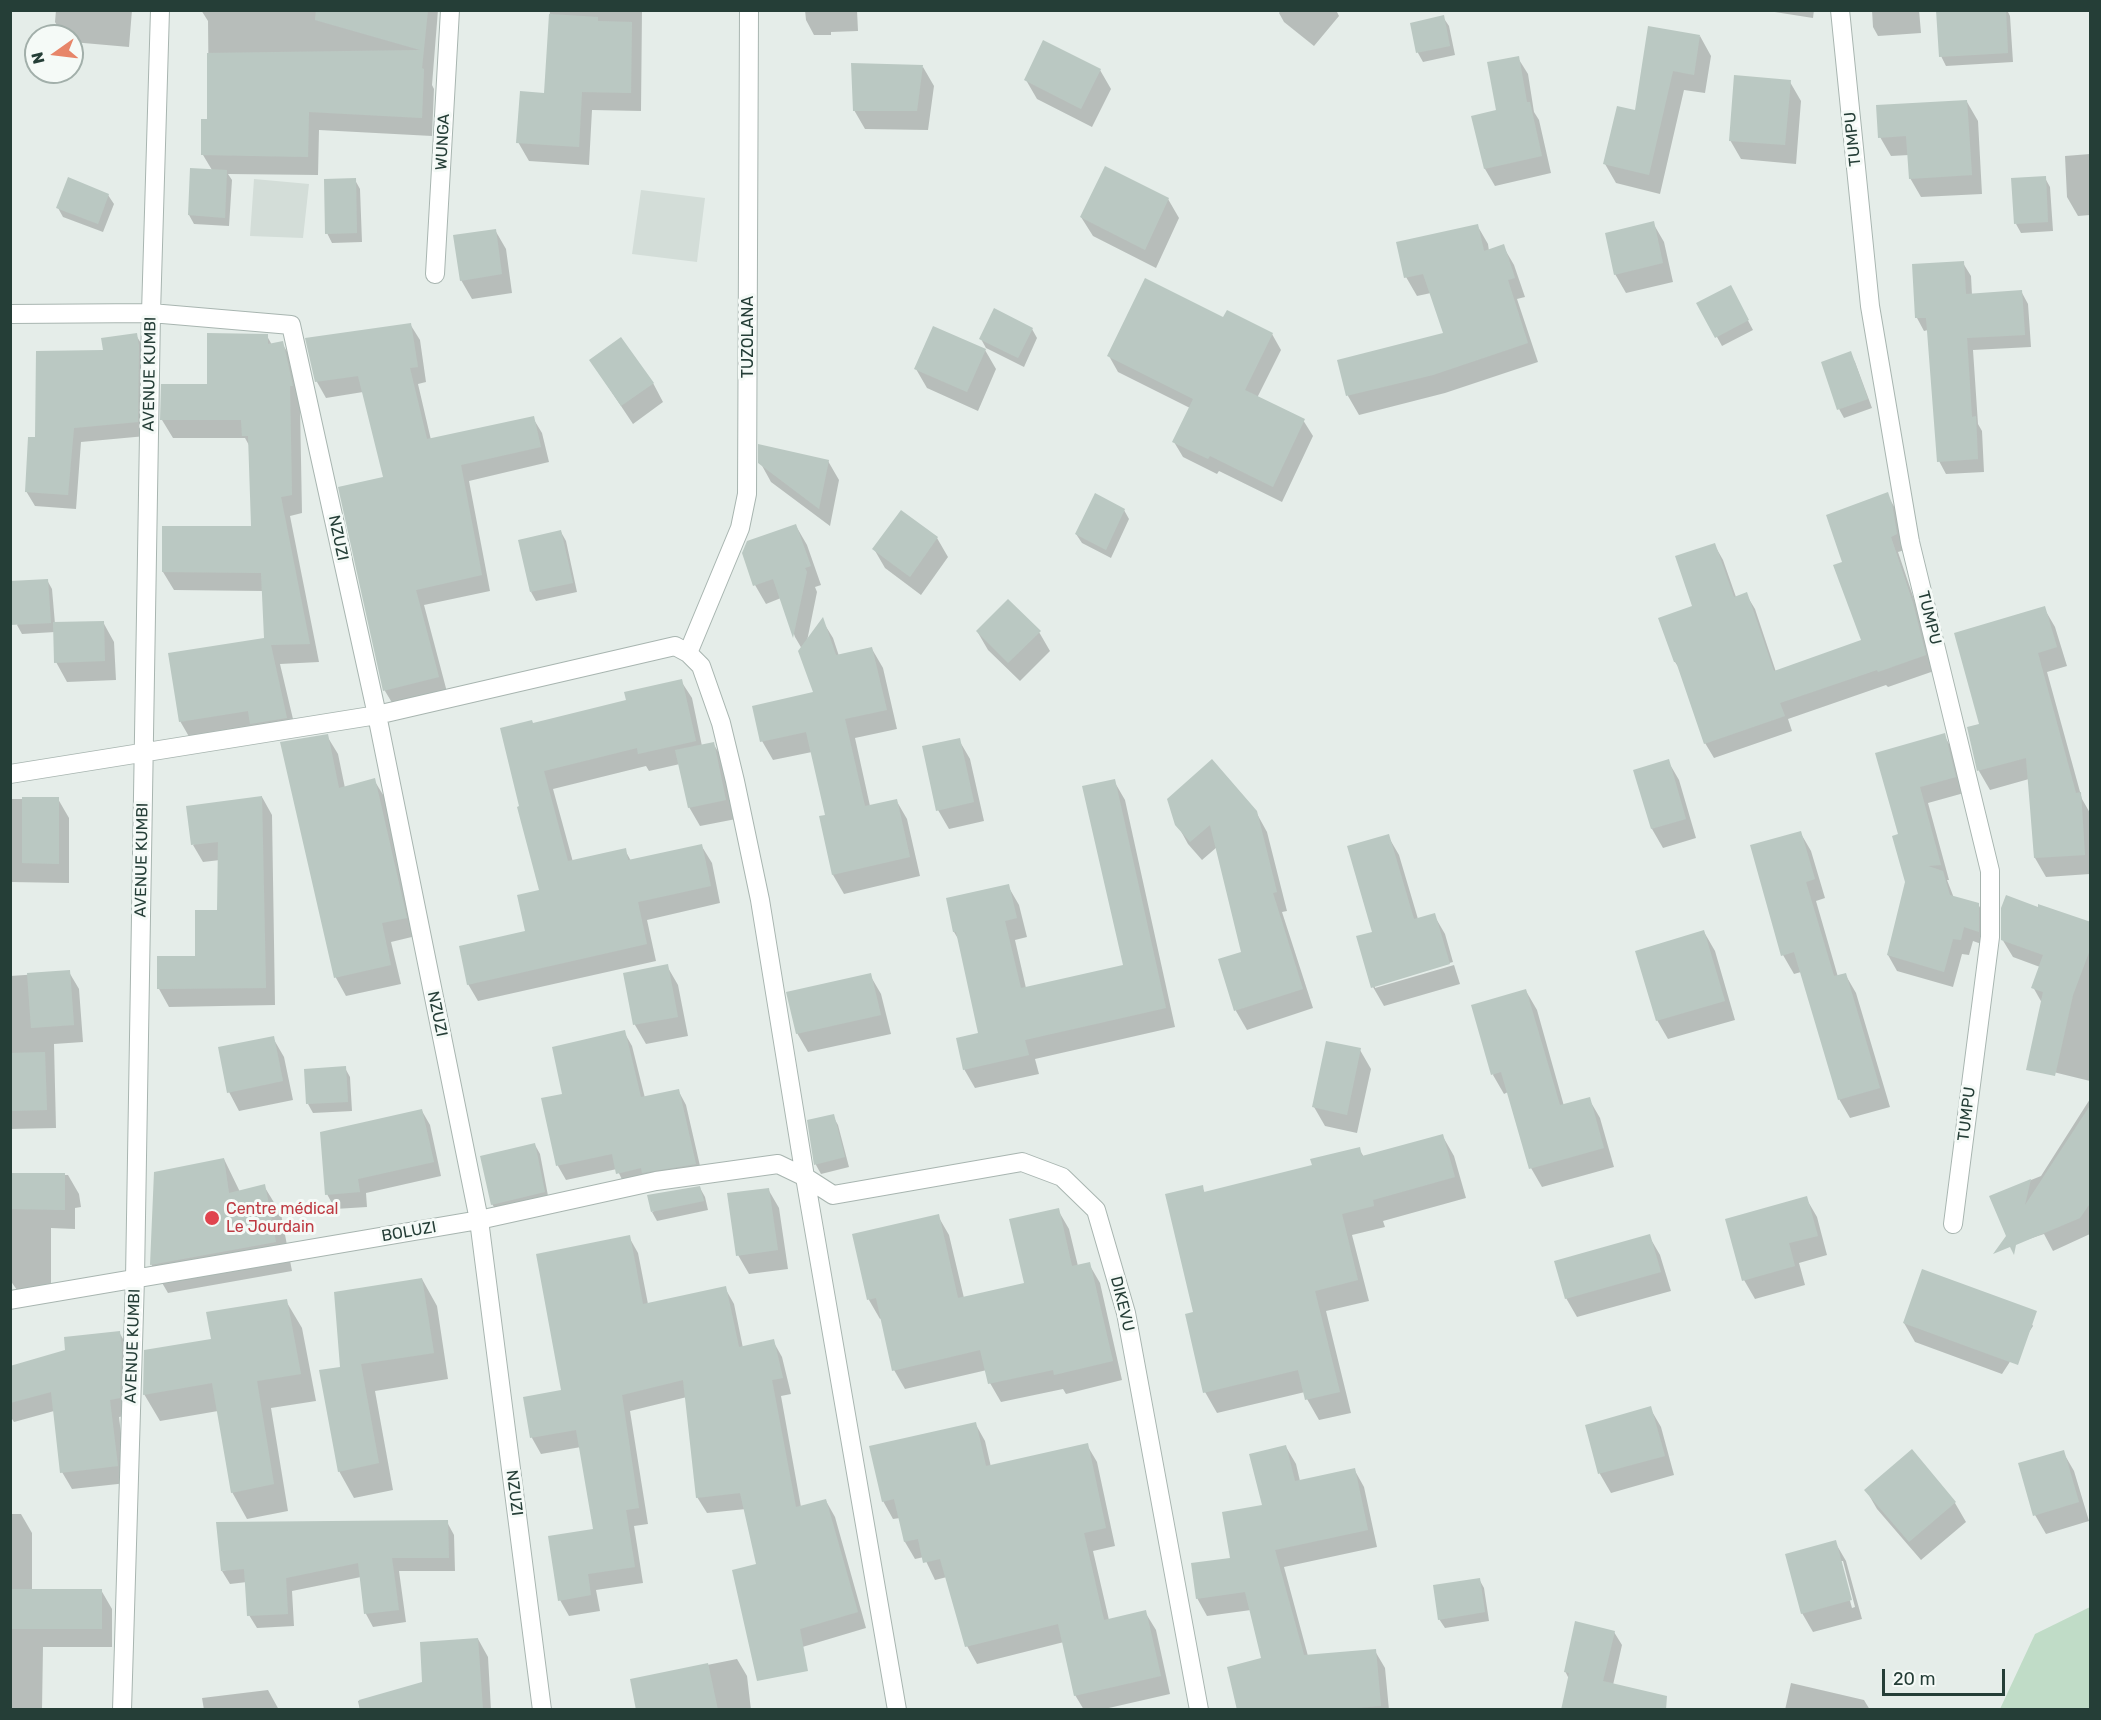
<!DOCTYPE html>
<html>
<head>
<meta charset="utf-8">
<style>
  body { margin:0 }
  #map { position:relative; width:2101px; height:1720px; overflow:hidden; background:#e5ede9; font-family:Rubik,sans-serif }
  canvas { display:block }
  .frame { position:absolute; inset:0; border:12px solid #253e37; pointer-events:none }
  .north { position:absolute; left:24px; top:24px; width:60px; height:60px; box-sizing:border-box; background:#f5faf7; border:2px solid #a2afaa; border-radius:50%; rotate:256deg; font-size:16px; font-weight:700; line-height:24px; text-align:center; color:#253e37 }
  .north::after { content:''; display:block; margin:auto; width:21px; height:27px; background:#e78569; clip-path:polygon(50% 0,100% 100%,50% 72%,0 100%) }
  .scale { position:absolute; left:1882px; top:1669px; width:123px; height:27px; box-sizing:border-box; border:3px solid #253e37; border-top:0; padding-left:8px; font-size:18px; line-height:21px; white-space:nowrap; color:#253e37; -webkit-text-stroke:4px #f5faf7; paint-order:stroke }
</style>
</head>
<body>
<div id="map">
<canvas width="2101" height="1720"></canvas>
<div class="frame"></div>
<div class="north">N</div>
<div class="scale">20 m</div>
</div>
<script>
const ctx = document.querySelector('canvas').getContext('2d');
ctx.lineJoin = 'round';
function paint(path, color) {
  ctx.fillStyle = color;
  ctx.fill(path, 'evenodd');
}
function stroke(path, color, width, dash) {
  ctx.strokeStyle = color;
  ctx.lineWidth = width;
  ctx.lineCap = dash ? 'butt' : 'round';
  ctx.setLineDash(dash || []);
  ctx.stroke(path);
}
function label(font, color, halo, rows, align = 'center') {
  ctx.font = font + ' Rubik,sans-serif';
  ctx.lineWidth = 6;
  ctx.setLineDash([]);
  ctx.textBaseline = 'middle';
  ctx.strokeStyle = halo;
  ctx.fillStyle = color;
  for (const [text, x, y, turn = 0] of rows) {
    ctx.save();
    ctx.translate(x, y);
    ctx.rotate((+turn || 0) * Math.PI / 180);
    ctx.textAlign = isNaN(turn) ? turn : align;
    if (halo) ctx.strokeText(text, 0, 0);
    ctx.fillText(text, 0, 0);
    ctx.restore();
  }
}
paint(new Path2D(`
  M254 179 309 184 303 238 250 236Z
  M641 190 705 198 697 262 632 254Z`), '#d3ddd8');
paint(new Path2D(`
  M2090 1607V1709H2000L2035 1634Z`), '#c0dcc7');
paint(new Path2D(`
  M56 10H132L129 47 72 42V36H63L55 22Z
  M201 10H438L432 85 434 89 432 136 319 130 318 175 228 174 232 180 229 226 194 224 189 215 192 169 212 170 203 155 209 121 208 21Z
  M550 10H642L641 111 592 110 589 165 529 161 518 142 545 94Z
  M805 10H857L858 31 831 32V35H814L806 20Z
  M1281 10H1336L1339 16 1314 46 1284 22 1279 13Z
  M1762 10H1814L1813 18Z
  M1872 10H1919L1921 33 1878 36 1873 27Z
  M1953 10H2007L2010 16 2013 62 1946 66 1941 56Z
  M1443 17 1449 26 1455 55 1423 62 1418 53 1412 24Z
  M1700 36 1711 56 1705 93 1684 90 1660 194 1616 183 1605 164 1636 112Z
  M1518 58 1528 74 1534 112 1539 120 1551 173 1495 186 1485 169 1473 117 1497 111Z
  M923 67 934 86 928 130 865 129 854 110Z
  M1100 70 1111 89 1092 127 1037 99 1026 80Z
  M1790 82 1801 101 1796 164 1741 159 1730 140Z
  M1967 102 1978 121 1982 194 1921 197 1910 178 1909 155 1891 156 1880 137Z
  M2090 154V215L2078 216 2067 197 2065 156Z
  M2045 178 2050 187 2053 231 2021 233 2016 224Z
  M355 180 360 189 362 242 332 243 327 233Z
  M108 195 114 204 103 232 63 217 58 208Z
  M1168 199 1179 218 1156 268 1093 236 1081 217Z
  M1653 223 1664 242 1673 282 1626 293 1615 274Z
  M1477 225 1488 244 1489 251 1503 246 1514 265 1525 297 1517 299 1538 362 1445 393 1359 415 1348 396 1339 361 1445 334 1431 293 1417 296 1406 277Z
  M495 230 506 249 512 293 472 299 461 280Z
  M1963 263 1971 276 1972 295 2021 291 2028 304 2031 347 1973 350 1978 424 1982 431 1984 472 1946 474 1939 461 1928 330 1924 331 1917 318Z
  M1735 296 1753 330 1722 346 1698 303Z
  M1224 319 1272 334 1281 350 1257 398 1303 420 1313 436 1282 502 1219 471 1217 474 1183 457 1174 442 1190 408 1118 372 1109 356Z
  M410 324 420 340 426 382 418 384 431 440 533 418 542 433 549 462 469 481 490 591 424 605 447 692 394 706 385 691 340 489 385 478 363 392 326 398 317 382 307 339Z
  M1032 329 1037 338 1024 367 986 348 981 339Z
  M136 335 145 350 146 436 81 442 76 509 35 506 26 491 37 439 104 352Z
  M267 336 272 345 282 343 293 362 300 405 302 513 290 516 319 662 280 664 297 736 191 740 180 721 265 640 263 591 174 590 163 572 252 528 250 447 245 438H173L162 420 209 386Z
  M985 350 996 369 978 411 927 388 916 369Z
  M1850 353 1855 362 1872 408 1844 418 1839 409Z
  M591 361 653 383 663 402 633 424Z
  M828 461 839 480 830 526 771 482 760 462Z
  M1887 494 1896 510 1905 550 1898 552 1921 620 1934 671 1888 687 1886 685 1788 719 1792 731 1714 758 1705 743 1681 671 1675 662 1714 544 1723 560 1736 597 1746 594 1755 609 1776 672 1863 641Z
  M1124 510 1129 519 1111 558 1082 543 1076 534Z
  M901 512 937 538 948 557 921 595 885 568 874 549Z
  M796 526 807 545 821 585 815 587 817 592 807 641 822 620 833 638 839 656 872 649 883 668 897 729 855 738 870 806 896 800 907 819 920 876 844 894 833 875 820 817 827 816 812 752 773 760 762 741 815 694 802 649 795 637 781 598 766 604 755 585Z
  M561 532 566 541 577 592 536 601 531 592Z
  M47 580 52 589 55 624 103 622 114 642 116 680 67 682 56 662 55 632 22 634 17 625Z
  M2044 608 2055 627 2067 666 2047 672 2082 799 2090 813V874L2046 877 2035 858 2029 779 1990 790 1979 771 1968 728 1981 725Z
  M977 631 1039 632 1050 651 1020 681 988 650Z
  M681 681 692 698 702 746 713 743 724 762 736 819 700 826 689 807 680 764 649 771 646 766 553 789 573 862 625 850 631 861 701 845 712 863 720 903 647 920 656 961 478 1001 468 984 527 932 540 891 521 807 533 724 627 701Z
  M1944 735 1953 751 1964 793 1928 803 1949 880H1947L1954 898 1978 904 1987 920V946L1973 941 1969 955 1962 954 1953 987 1897 971 1888 955 1906 882 1900 835 1877 754Z
  M327 736 338 754 345 788 374 780 385 798 416 936 391 942 401 984 346 996 336 978 282 743Z
  M959 740 970 759 984 821 949 829 938 810Z
  M1668 761 1679 780 1696 838 1663 848 1652 829 1635 771Z
  M1114 781 1125 800 1175 1027 1035 1059 1039 1074 975 1088 964 1069 980 1034 960 942 954 932 1008 886 1019 905 1027 937 1015 940 1026 988 1125 966Z
  M262 797 272 815 275 1005 169 1007 159 989 197 957 219 912 220 860 203 862 193 845Z
  M10 799H58L69 818V883L10 882Z
  M1256 812 1267 832 1287 911 1282 912 1313 1008 1247 1030 1236 1011 1220 960 1243 953 1217 847 1202 860 1188 844 1177 824Z
  M1800 832 1811 851 1825 898 1816 901 1838 977 1845 974 1856 993 1890 1107 1850 1118 1839 1099 1801 972 1794 974 1783 955Z
  M1388 836 1399 855 1418 919 1434 915 1445 934 1453 962 1375 985V988L1454 965 1460 984 1384 1006 1373 987 1374 933Z
  M2090 924V1081L2041 1069 2042 1003 2033 987 2040 967 2013 957 2002 939Z
  M1704 932 1715 951 1735 1020 1668 1039 1657 1020Z
  M667 966 678 985 688 1036 646 1044 635 1025 625 974Z
  M69 972 79 989 83 1042 54 1044 56 1128 10 1129V976Z
  M870 975 881 994 891 1034 808 1052 797 1033Z
  M1526 991 1537 1010 1564 1106 1589 1099 1600 1118 1614 1167 1542 1187 1531 1168 1508 1092 1504 1094 1493 1075Z
  M624 1032 632 1046 645 1098 678 1090 686 1105 703 1179 626 1188 617 1169 566 1180 558 1166 543 1099 563 1095Z
  M273 1038 284 1057 293 1100 239 1111 229 1092Z
  M1360 1050 1371 1069 1357 1133 1325 1126 1314 1107Z
  M345 1068 350 1077 352 1111 313 1113 308 1104Z
  M2090 1099V1234L2053 1251 2044 1234 2014 1244 1991 1196 2041 1176Z
  M422 1111 430 1125 441 1176 366 1193 367 1207 335 1209 327 1194Z
  M833 1116 838 1125 849 1167 821 1174 816 1165 809 1122Z
  M1442 1135 1454 1156 1466 1198 1383 1221 1385 1227 1352 1235 1369 1301 1326 1311 1351 1413 1319 1420 1307 1399 1305 1392 1217 1413 1205 1392 1195 1313 1202 1187 1205 1193 1314 1166 1359 1149 1364 1157Z
  M535 1145 540 1154 549 1201 498 1213 492 1204Z
  M224 1159 240 1192 264 1186 281 1214 292 1271 168 1293 151 1264Z
  M10 1175H68L79 1194 81 1207 75 1208V1229L51 1228V1290H17L10 1280Z
  M700 1188 705 1197 708 1210 657 1221 652 1212Z
  M768 1189 779 1208 788 1269 749 1274 738 1255Z
  M1806 1198 1817 1217 1827 1255 1799 1263 1805 1285 1755 1299 1744 1280Z
  M1058 1210 1069 1229 1078 1266 1089 1264 1100 1283 1122 1380 1066 1394 1063 1389 1001 1402 990 1383 987 1370 905 1389 894 1370 882 1318 880 1319 869 1300 854 1235 938 1216 949 1235 964 1298 1025 1284Z
  M1649 1236 1660 1255 1671 1291 1577 1317 1566 1298Z
  M629 1237 638 1253 648 1304 725 1288 734 1304 743 1348 773 1341 782 1357 791 1394 781 1396 801 1507 826 1501 835 1517 866 1628 799 1648 746 1509 707 1513 697 1497 687 1397 630 1411 648 1524 634 1526 643 1583 596 1590 600 1611 569 1616 560 1600 595 1530 581 1447 541 1454 532 1438 525 1398 563 1391Z
  M422 1279 437 1306 448 1379 375 1391 393 1490 354 1498 339 1471 342 1368Z
  M286 1301 302 1328 316 1401 271 1408 288 1511 247 1519 232 1492 218 1411 160 1421 144 1394 213 1341Z
  M2022 1307 2033 1326 2002 1374 1915 1342 1904 1323Z
  M119 1332 129 1349V1415L119 1417 127 1483 72 1489 62 1472 54 1411 14 1422 10 1416V1367L67 1351Z
  M1650 1408 1661 1427 1674 1475 1611 1493 1600 1474 1587 1426Z
  M975 1423 985 1441 991 1467 1087 1445 1097 1462 1115 1546 1093 1551 1109 1620 1145 1612 1156 1630 1170 1694 1100 1710H1084L1075 1695 1064 1642 977 1664 967 1646 947 1577 935 1580 924 1557 915 1559 905 1542 900 1518 893 1519 883 1501Z
  M1286 1447 1296 1464 1300 1481 1354 1469 1364 1487 1377 1547 1284 1567 1308 1656 1375 1651 1385 1668 1389 1710H1239L1263 1659 1251 1610 1207 1616 1197 1598 1232 1559 1263 1506Z
  M2063 1452 2074 1471 2089 1521 2046 1534 2035 1515Z
  M1866 1490 1955 1503 1966 1522 1921 1560 1877 1509Z
  M10 1514H21L32 1533V1590H101L112 1609V1647H43L42 1710H10Z
  M447 1522 454 1535 455 1571H399L406 1622 373 1627 366 1614 361 1577 292 1591 294 1626 257 1628 249 1615 247 1582 230 1584 222 1571Z
  M1835 1542 1846 1561 1862 1619 1813 1632 1802 1613ZM1839 1561H1843L1855 1607 1852 1608Z
  M1479 1579 1484 1588 1489 1621 1445 1628 1439 1619Z
  M1614 1632 1622 1645 1613 1685 1569 1679 1565 1671Z
  M478 1639 488 1657 491 1710H360L358 1701 424 1683Z
  M737 1659 747 1676 751 1710H638L632 1680Z
  M1791 1683 1864 1700 1870 1710H1785Z
  M268 1690 279 1710H204L202 1698Z`), '#0003');
paint(new Path2D(`
  M316 10H428L422 68 424 69 422 118 309 112 308 157 201 155V119H207V53L420 50 315 20Z
  M1936 10H2006L2008 53 1939 57Z
  M549 14 598 17V21L632 22 631 93 582 92 579 147 516 143 520 91 544 93Z
  M1444 15 1450 46 1416 53 1410 23Z
  M1648 26 1700 35 1694 75 1673 71 1649 175 1603 164 1617 106 1635 110Z
  M1043 40 1101 69 1081 109 1024 80Z
  M1519 56 1527 102H1530L1542 156 1484 169 1471 116 1496 110 1487 62Z
  M851 63 923 65 917 111H853Z
  M1734 75 1791 80 1785 145 1729 141Z
  M1967 100 1972 175 1909 179 1906 136 1878 138 1876 105Z
  M1105 166 1169 198 1145 250 1080 217Z
  M190 168 227 170 225 218 188 215Z
  M2046 176 2048 222 2014 224 2011 178Z
  M68 177 109 194 98 224 56 208Z
  M356 178 357 233 325 234 324 179Z
  M1654 221 1663 263 1614 275 1605 233Z
  M1478 224 1484 251 1504 244 1515 278 1508 280 1528 343 1433 375 1346 396 1337 360 1443 333 1423 274 1404 278 1396 242Z
  M496 229 502 274 460 281 453 235Z
  M1964 261 1966 294 2022 290 2025 335 1967 338 1972 417 1976 416 1978 459 1937 462 1926 318H1915L1912 264Z
  M1145 278 1223 317 1227 310 1273 333 1245 390 1305 419 1273 487 1210 456 1208 459 1172 442 1193 399 1107 356Z
  M1731 285 1749 320 1715 338 1696 303Z
  M994 308 1033 328 1018 358 979 339Z
  M411 323 418 367 410 368 427 439 534 416 541 447 461 465 482 575 416 590 439 677 383 691 338 487 383 477 358 376 315 382 305 338Z
  M933 326 986 349 967 392 914 369Z
  M137 333 139 346 138 422 74 428 68 495 25 492 28 437H35L36 351 103 350 101 338Z
  M207 333 268 334V344L283 341 293 386H290L292 495 281 497 310 644 271 645 287 718 250 724 248 711 179 722 168 653 264 638 261 573 162 572V526H251L248 436H242L241 420H160L161 384H207Z
  M621 337 654 383 621 406 589 360Z
  M1851 351 1868 399 1837 410 1821 362Z
  M758 444 829 460 819 509 758 463Z
  M1888 492 1892 504 1897 534 1891 537 1913 603 1926 655 1878 672 1877 670 1780 703 1785 716 1704 744 1676 662H1674L1658 618 1692 606 1675 556 1715 543 1734 597 1747 592 1774 671 1861 640 1833 565 1842 562 1826 515Z
  M1095 493 1125 509 1106 550 1075 534Z
  M901 510 938 537 910 577 872 549Z
  M796 524 811 566 805 568 807 572 793 638 773 579 753 586 742 553 747 541Z
  M561 530 573 583 530 592 518 540Z
  M48 579 51 623 10 625V581Z
  M1008 599 1041 631 1008 663 976 631Z
  M2045 606 2057 647 2038 653 2076 793 2081 792 2085 855 2034 858 2026 758 1977 771 1967 727 1979 724 1954 633Z
  M823 617 836 655 872 647 887 710 845 719 865 806 897 799 910 857 832 875 819 816 825 815 806 732 760 742 752 706 813 692 798 651Z
  M104 621 105 661 54 663 53 622Z
  M682 679 696 741 638 754 637 748 544 771 568 861 626 848 628 860 702 844 711 886 638 902 647 944 467 985 459 946 525 931 517 895 539 890 517 807 519 806 500 728 532 720 533 723 626 700 624 692Z
  M1945 733 1956 777 1920 787 1941 865 1928 866 1943 871 1950 895 1979 903V932L1964 927 1961 940 1953 939 1944 972 1887 955 1905 882 1892 836 1898 834 1875 753Z
  M328 734 339 788 375 778 407 918 382 923 391 965 334 978 280 742Z
  M960 738 974 802 936 811 922 746Z
  M714 742 726 800 688 808 675 750Z
  M1212 759 1257 811 1277 892 1273 893 1303 989 1234 1011 1218 959 1241 952 1210 825 1190 842 1175 825 1167 799Z
  M1669 759 1686 819 1651 829 1633 770Z
  M1115 779 1166 1008 1025 1040 1029 1055 963 1070 956 1038 978 1033 956 932H953L946 898 1009 884 1017 918 1005 921 1021 988 1123 965 1082 786Z
  M262 796 266 988 157 989V956H195V910H217L218 842 191 845 186 806Z
  M22 797H59V864L22 863Z
  M1801 831 1815 879 1806 882 1834 976 1846 973 1880 1088 1838 1100 1794 952 1781 956 1750 845Z
  M1389 834 1414 919 1435 913 1450 964 1371 988 1356 936 1372 932 1347 846Z
  M2006 895 2038 907V904L2091 922V947L2073 995 2055 1076 2026 1070 2043 992 2031 988 2043 955 2001 940V908Z
  M1704 930 1725 1001 1656 1021 1635 951Z
  M668 964 678 1017 633 1025 623 973Z
  M70 970 74 1025 31 1028 27 973Z
  M871 973 881 1015 796 1034 786 992Z
  M1526 989 1560 1105 1590 1097 1604 1148 1529 1169 1501 1072 1491 1075 1471 1005Z
  M625 1030 641 1097 679 1089 696 1164 642 1173 641 1168 616 1174 612 1154 556 1166 541 1098 562 1094 552 1047Z
  M274 1036 283 1081 227 1093 218 1047Z
  M1326 1041 1361 1048 1347 1115 1312 1107Z
  M45 1052 47 1110 10 1111V1053Z
  M346 1066 348 1102 306 1104 304 1069Z
  M2091 1104V1202L2080 1218 2016 1245 2014 1255 2010 1247 1993 1254 2006 1236 1989 1196 2031 1179 2025 1205Z
  M422 1109 434 1162 358 1179 360 1192 325 1195 320 1132Z
  M834 1114 845 1157 814 1165 807 1120Z
  M1443 1134 1455 1177 1373 1200 1374 1206 1342 1214 1358 1280 1315 1291 1340 1392 1305 1400 1298 1370 1203 1393 1185 1314 1193 1312 1165 1194 1203 1185 1204 1192 1312 1165 1310 1159 1360 1147 1362 1156Z
  M535 1143 545 1192 491 1205 480 1156Z
  M224 1158 229 1193 265 1184 276 1242 150 1265 154 1172Z
  M10 1173H65V1210L10 1209Z
  M700 1186 704 1201 651 1212 647 1195Z
  M769 1188 778 1250 736 1256 727 1193Z
  M1807 1196 1818 1236 1789 1243 1795 1266 1742 1281 1725 1219Z
  M1059 1208 1072 1266 1090 1262 1113 1361 1054 1375 1053 1370 988 1384 980 1350 892 1371 876 1298 867 1300 852 1234 939 1214 958 1298 1024 1283 1009 1219Z
  M1650 1234 1661 1272 1565 1299 1554 1261Z
  M630 1235 643 1304 726 1286 739 1347 774 1339 783 1378 772 1380 796 1507 826 1499 858 1612 800 1629 808 1671 757 1681 732 1570 756 1564 740 1493 696 1498 683 1380 622 1395 639 1508 626 1510 635 1567 588 1574 591 1595 558 1601 548 1536 593 1529 576 1430 530 1438 523 1397 561 1390 536 1254Z
  M1922 1269 2037 1311 2018 1365 1903 1323Z
  M422 1278 434 1353 361 1364 379 1463 338 1472 319 1370 340 1367 334 1292Z
  M287 1299 301 1374 257 1381 274 1484 231 1493 212 1383 143 1395 144 1350 211 1339 206 1312Z
  M120 1331 122 1349 120 1398 110 1400 118 1466 60 1473 51 1392 10 1403V1366L65 1350 64 1337Z
  M1651 1406 1665 1456 1598 1474 1585 1425Z
  M976 1422 986 1466 1088 1443 1106 1528 1084 1533 1104 1620 1146 1610 1161 1676 1074 1696 1058 1624 965 1647 940 1559 923 1563 918 1539 904 1542 894 1499 882 1502 869 1446Z
  M1286 1445 1295 1481 1355 1468 1368 1530 1275 1550 1304 1655 1376 1649 1381 1706 1332 1710H1237L1227 1667 1261 1658 1245 1592 1196 1599 1191 1563 1230 1558 1222 1512 1262 1505 1249 1454Z
  M1912 1449 1956 1502 1909 1542 1864 1490Z
  M2064 1450 2079 1502 2033 1516 2018 1463Z
  M448 1520 449 1558H392L399 1610 364 1614 358 1563 286 1578 288 1614 247 1616 244 1569 221 1571 216 1522Z
  M1836 1540 1852 1600 1801 1614 1785 1554Z
  M1480 1578 1485 1612 1438 1620 1433 1585Z
  M10 1589H102V1629H10Z
  M1575 1621 1615 1631 1603 1681 1667 1696 1666 1710H1561L1569 1673 1564 1672Z
  M478 1638 483 1710H360L359 1700 422 1682 420 1642Z
  M708 1663 718 1710H636L630 1679Z`), '#bac8c2');
const street = new Path2D(`
  M1840 10 1870 306 1910 542 1990 871V937L1953 1224
  M435 274 450 10
  M10 314 151 313 291 325 377 715 479 1220 542 1710
  M688 653 740 528 747 494 749 10
  M10 774 377 715 675 646 688 653 701 666 721 723 735 781 760 900 805 1177 897 1710
  M10 1300 479 1220 656 1181 778 1164 805 1177 833 1195 1022 1162 1062 1177 1096 1210 1126 1313 1199 1710
  M122 1710 135 1278 151 313 160 10`);
stroke(street, '#a8b5b0', 20);
stroke(street, '#fff', 18);
for (const [x, y, r, color] of [
  [212,1218,8,"#e0444e"]
]) {
  const dot = new Path2D();
  dot.arc(x, y, r, 0, 2 * Math.PI);
  ctx.fillStyle = color;
  ctx.fill(dot);
  stroke(dot, '#f5faf7', 2);
}
label('16px', '#253e37', '#f5faf7', [
  ["TUMPU",1853,139,-96],
  ["WUNGA",443,142,-87],
  ["TUZOLANA",748,337,-90],
  ["AVENUE KUMBI",150,374,-89],
  ["NZUZI",338,538,78],
  ["TUMPU",1929,618,76],
  ["AVENUE KUMBI",142,860,-89],
  ["NZUZI",437,1014,78],
  ["TUMPU",1967,1114,-83],
  ["BOLUZI",409,1232,-10],
  ["DIKEVU",1122,1304,76],
  ["AVENUE KUMBI",133,1346,-88],
  ["NZUZI",514,1493,83]
]);
label('16px', '#be3a42', '#f5faf7', [
  ["Centre médical",226,1209],
  ["Le Jourdain",226,1227]
], 'left');
</script>
</body>
</html>
